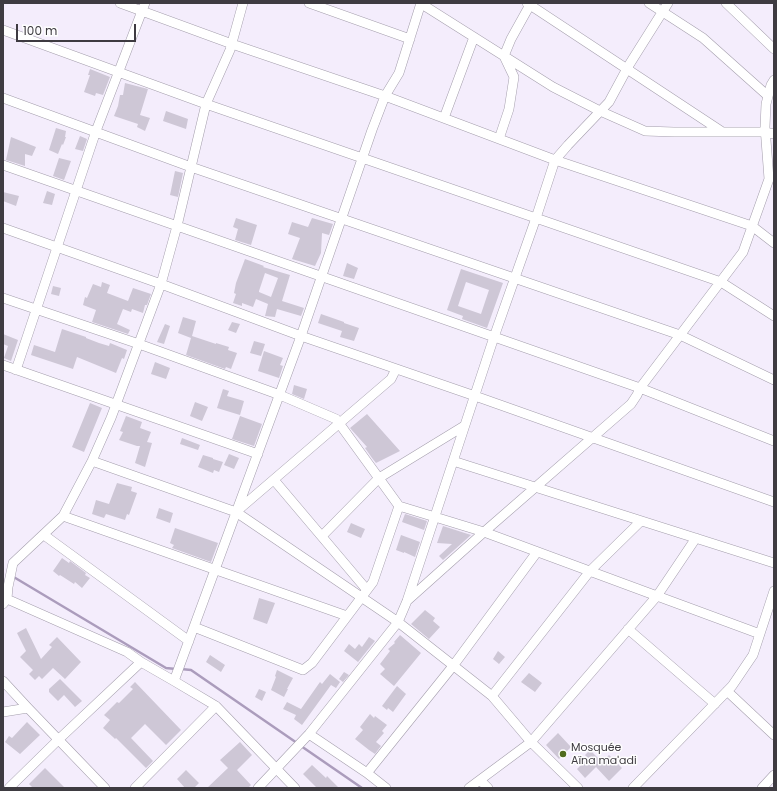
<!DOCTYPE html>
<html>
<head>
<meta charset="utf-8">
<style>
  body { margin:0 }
  #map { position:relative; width:777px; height:791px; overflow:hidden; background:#f4edfc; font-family:Poppins,sans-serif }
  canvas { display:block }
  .frame { position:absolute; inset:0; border:4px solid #3e3b41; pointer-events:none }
  .scale { position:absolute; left:16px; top:24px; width:120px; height:18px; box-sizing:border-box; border:2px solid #3e3b41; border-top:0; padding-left:5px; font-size:12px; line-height:14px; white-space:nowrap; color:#3e3b41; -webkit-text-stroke:3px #fefefe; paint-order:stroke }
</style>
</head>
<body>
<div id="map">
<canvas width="777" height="791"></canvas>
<div class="frame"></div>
<div class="scale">100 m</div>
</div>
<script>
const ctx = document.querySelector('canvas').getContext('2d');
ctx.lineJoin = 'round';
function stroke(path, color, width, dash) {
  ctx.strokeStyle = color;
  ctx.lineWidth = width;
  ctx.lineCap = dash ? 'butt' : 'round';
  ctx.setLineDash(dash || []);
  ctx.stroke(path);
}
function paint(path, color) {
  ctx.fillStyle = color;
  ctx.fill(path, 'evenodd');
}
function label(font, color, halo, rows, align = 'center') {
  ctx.font = font + ' Poppins,sans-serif';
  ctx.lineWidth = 3;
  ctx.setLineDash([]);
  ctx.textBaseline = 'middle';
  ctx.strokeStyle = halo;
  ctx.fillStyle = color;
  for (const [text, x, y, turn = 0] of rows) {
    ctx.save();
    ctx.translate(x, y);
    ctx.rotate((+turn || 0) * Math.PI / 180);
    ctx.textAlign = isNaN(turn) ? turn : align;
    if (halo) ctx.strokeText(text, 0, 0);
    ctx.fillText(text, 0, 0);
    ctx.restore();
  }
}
stroke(new Path2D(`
  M12 576 166 668 176 669
  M181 669 191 670 297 743
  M301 746 362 788`), '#ab9cbc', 2.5);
paint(new Path2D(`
  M90 69 110 77 103 95 96 93 95 96 84 92 90 75H88Z
  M125 83 148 89 140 115 150 118 145 131 137 127 138 124 114 116 118 106 120 95H123Z
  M166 111 188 119 186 129 163 121Z
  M56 128 66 131 65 137H66L63 145 62 144 58 154 49 150Z
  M80 136 87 139 83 151 75 149Z
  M11 137 36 147 32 156 25 154V166L6 160Z
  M59 158 71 161 64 180 53 176Z
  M175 171 183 173 178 197 170 195Z
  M47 191 55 194 52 205 43 203Z
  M3 192 19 196 16 206 3 201Z
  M236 218 257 225 251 245 235 240 238 229 233 227Z
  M312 218 333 224 329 235 322 233 321 253 315 266 292 259 300 238 288 234 292 222 308 227Z
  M245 259 264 266 263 267 290 275 282 301 304 308 301 316 277 309 275 317 265 316 268 304 256 299 253 307 242 303V306L233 303 236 294 234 293 236 283ZM265 273 278 278 271 297 259 292V291Z
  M347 263 358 268 354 279 343 276Z
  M461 269 503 283 487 328 462 319 463 316 447 310ZM466 282 489 290 481 314 458 306Z
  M102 282 110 285 107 293 128 301 133 288 151 294 147 305H145L143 313 132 309 131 312 123 309 117 324 130 330 128 334 92 322 96 310 83 305 85 297 87 298 93 284 101 287Z
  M53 286 61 288 59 296 51 294Z
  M321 314 344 322V323L359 328 354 341 340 337 342 331 318 323Z
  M183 317 196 321 192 336 216 344V343L229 347 228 350 237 353 231 369 226 367 225 369 186 355 191 338 178 333Z
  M232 322 240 324 236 333 228 330Z
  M165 324 170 326 164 344 157 342Z
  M62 329 86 337V338L99 343 109 346 110 343 127 350 124 359 122 358 116 373 77 357 73 369 31 355 34 345 55 352Z
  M3 334 18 340 11 361 4 358 8 346 3 344Z
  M254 341 265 344 261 356 250 353Z
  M264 351 283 358 280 365 283 366 279 378 258 371Z
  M155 362 170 368 166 379 151 374Z
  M294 385 307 389 304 399 292 394Z
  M223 389 229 391 227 396 244 401 240 415 217 408Z
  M195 402 208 407 202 421 190 416Z
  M90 403 102 408 84 452 72 447Z
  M367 414 400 451 376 463 372 458 365 448 367 447 350 428Z
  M126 416 142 422 140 428 151 432 147 442 152 443 145 467 135 463 140 446H137L119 440 123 432 120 431Z
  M240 416 262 424 254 446 232 439Z
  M182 438 200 445 198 450 180 444Z
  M229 454 239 458 234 469 224 465Z
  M203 455 213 458V459L223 462 219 472 214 470 213 473 198 467Z
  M117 483 132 487 131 491 137 493 129 515 127 514 125 520 106 514 104 518 92 514 96 500 109 504Z
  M159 508 173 513 170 523 156 518Z
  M405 514 427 521 424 530 402 522Z
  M351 523 365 529 361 538 347 532Z
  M443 526 471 535 443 560 439 556 452 544 437 543Z
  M175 528 218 543 211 562 172 548 174 545 170 543Z
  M401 535 420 542 415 557 404 552V553L396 550Z
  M62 558 69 563 70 561 86 573 85 575 90 578 82 588 75 582 74 584 60 575 59 576 53 571Z
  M259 598 275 603 267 624 253 619Z
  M425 610 435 618 433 621 440 627 429 639 411 624Z
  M26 628 41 659 52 647 49 645 57 637 81 662 65 679 53 668 42 679 39 676 35 680 29 674 33 670 20 657 26 651 17 633Z
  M400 635 421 653 394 686 380 674 385 669 380 664 390 651 388 649 395 643 394 642Z
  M369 637 375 641 358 662 344 651 349 644 355 649 359 644 362 647Z
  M498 651 505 657 499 664 493 659Z
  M210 655 225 665 221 672 206 662Z
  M277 670 293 678 287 689H288L284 697 271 690 276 677 275 676Z
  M344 672 349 675 343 682 339 679Z
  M529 673 542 683 535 692 521 682Z
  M330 674 340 682 336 688 331 685 302 725 294 719 296 715 283 709 287 702 301 709 320 682 322 684Z
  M60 679 82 701 75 707 64 695 58 701 49 692V689Z
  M135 682 181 730 166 745 145 724 131 738 153 761 146 768 116 738 115 739 113 737 103 728 110 720 104 715 117 702 119 703 133 689 130 687Z
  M397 686 406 694 393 712 388 708 387 710 382 706Z
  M259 689 266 692 262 701 255 697Z
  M370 714 374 718 375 716 387 725 382 731 384 733 376 742 381 746 375 754 369 750 355 739 363 730 360 727Z
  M27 722 40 735 20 754 5 742 9 736 12 738Z
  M558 733 571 747 559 759 546 745Z
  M240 742 252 755 237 770 251 785 248 788H207L228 768 220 760Z
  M590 750 602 762 609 755 622 768 609 781 596 767 585 778 577 769 588 758 585 755Z
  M312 765 326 778 327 776 339 788H317L303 774Z
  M45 768 65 788H33L29 784Z
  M186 770 199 783 194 788H185L177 779Z`), '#cec7d6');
const minor = new Path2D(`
  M120 3 232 44 385 96 555 160 752 226 774 243
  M309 3 410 39
  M420 3 553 87 600 111 645 131 674 132H765L774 134
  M527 3 721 131
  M649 3 703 38 768 96
  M726 3 774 49
  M3 30 206 104 721 282 774 316
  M3 98 191 167 680 335 774 380
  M444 118 474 37
  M499 139 509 109 514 77 504 56 511 39 531 3
  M3 165 640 388 774 441
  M3 228 161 284 301 336 475 396 774 502
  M3 298 139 344 280 395 336 419 399 506 484 532 657 596 760 634
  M3 365 258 454
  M16 370 96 131 145 3
  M92 461 236 512 398 622 492 696 531 742 578 788
  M453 461 774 563
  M274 480 367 590
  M237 511 391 379 396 369
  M63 516 347 616
  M44 535 189 641
  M322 536 379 478 464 426
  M7 599 127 652 141 662 174 681 216 706 295 788
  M408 600 484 532 631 404 637 395 640 388 743 252 769 179 765 127 766 104 771 85 774 80
  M3 604 7 599 8 587 13 563 63 516 92 461 111 418 161 284 177 226 206 104 230 50 243 3
  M194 627 303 670 312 663 373 582 399 506
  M628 629 715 704
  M3 681 28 708 105 788
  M174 681 301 336 372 130 385 96 399 73 421 3
  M727 691 774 735
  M492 696 590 571 641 521
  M3 712 28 708
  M309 734 367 773 386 788
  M367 773 453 666 537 552
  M480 780 488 788
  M9 788 58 740 141 662
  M135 788 216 706
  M258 788 309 734 398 622 407 601 494 337 536 218 555 160 568 145 609 102 629 65 668 3
  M469 788 531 742 657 596 696 538
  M633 788 732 686 753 655 774 591
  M762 788 774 775`);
stroke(minor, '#a49eac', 10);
stroke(minor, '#fff', 9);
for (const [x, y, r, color] of [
  [563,754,4,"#506b1d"]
]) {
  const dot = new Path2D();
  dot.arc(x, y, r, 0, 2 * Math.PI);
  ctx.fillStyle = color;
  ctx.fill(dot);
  stroke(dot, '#fefefe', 1.5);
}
label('11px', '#3e3b41', '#fefefe', [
  ["Mosquée",571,748],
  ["Aïna ma'adi",571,761]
], 'left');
</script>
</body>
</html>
